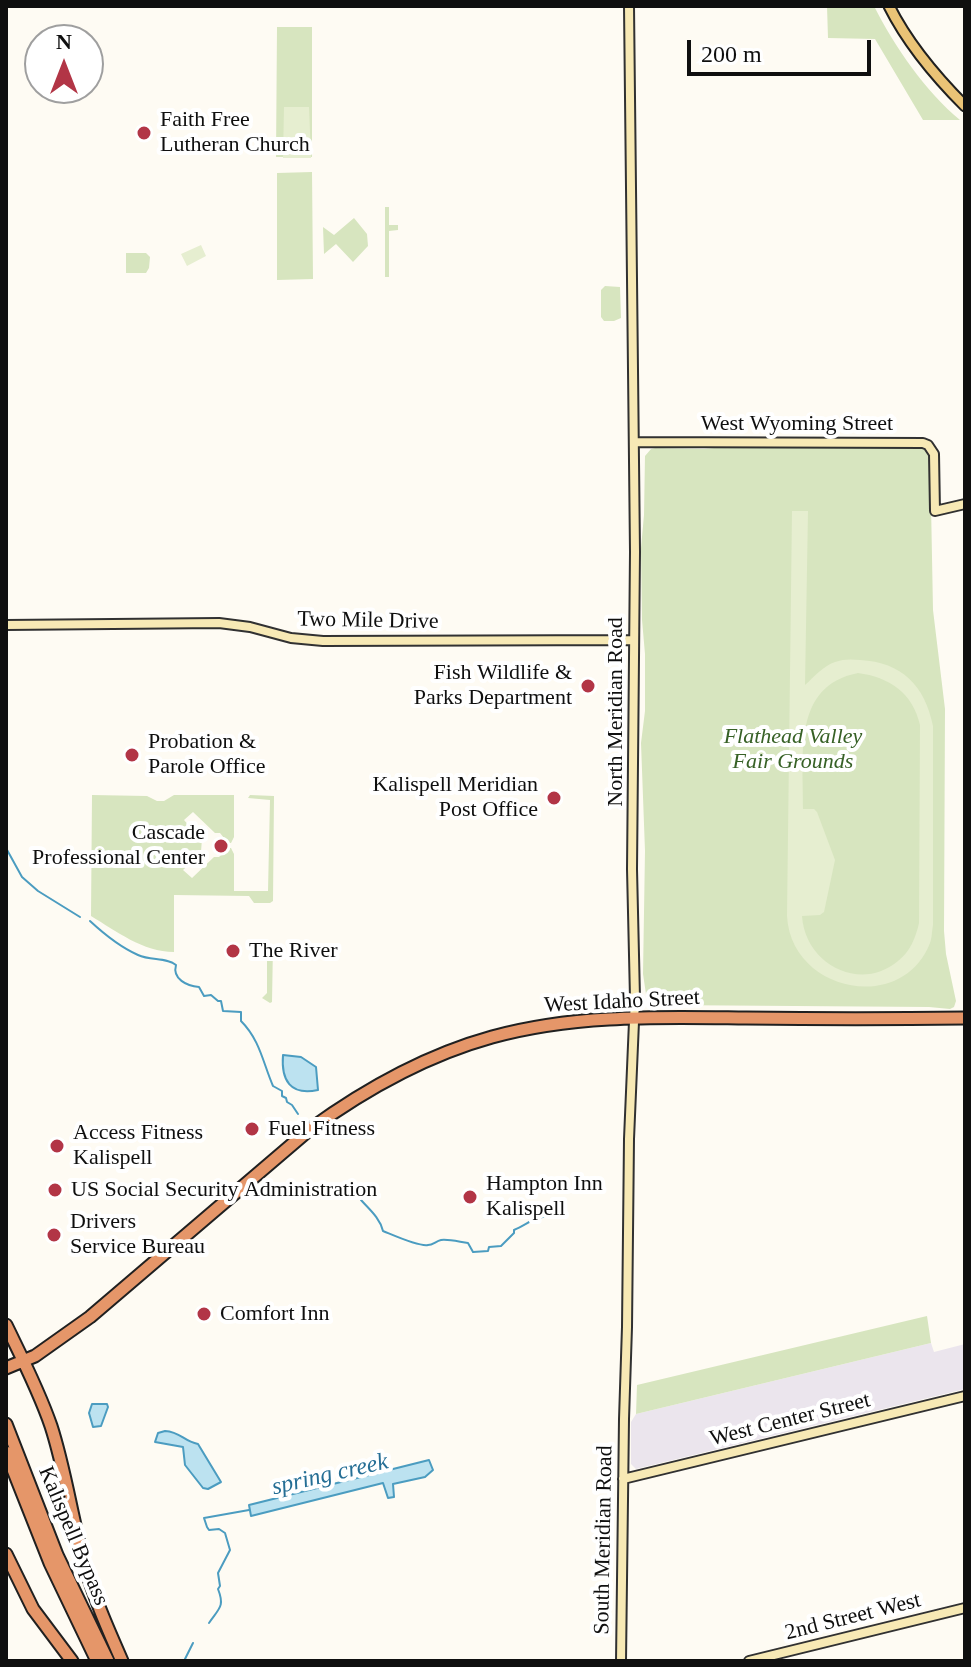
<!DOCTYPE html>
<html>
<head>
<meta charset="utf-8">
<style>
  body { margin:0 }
  #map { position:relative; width:971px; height:1667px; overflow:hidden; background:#fefbf3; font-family:"Times New Roman",serif }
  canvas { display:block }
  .frame { position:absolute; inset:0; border:8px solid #0f0f0f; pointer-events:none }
  .north { position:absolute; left:24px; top:24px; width:80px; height:80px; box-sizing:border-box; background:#fff; border:2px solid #9f9f9f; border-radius:50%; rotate:0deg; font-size:22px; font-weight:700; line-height:32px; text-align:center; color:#0f0f0f }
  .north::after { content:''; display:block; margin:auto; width:28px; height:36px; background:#b23546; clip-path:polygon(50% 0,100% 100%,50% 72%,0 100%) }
  .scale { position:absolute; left:687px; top:40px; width:184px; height:36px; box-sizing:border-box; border:4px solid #0f0f0f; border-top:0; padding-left:10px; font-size:24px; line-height:28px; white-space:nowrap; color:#0f0f0f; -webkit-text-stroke:6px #fff; paint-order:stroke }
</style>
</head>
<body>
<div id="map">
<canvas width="971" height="1667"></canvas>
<div class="frame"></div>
<div class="north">N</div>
<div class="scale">200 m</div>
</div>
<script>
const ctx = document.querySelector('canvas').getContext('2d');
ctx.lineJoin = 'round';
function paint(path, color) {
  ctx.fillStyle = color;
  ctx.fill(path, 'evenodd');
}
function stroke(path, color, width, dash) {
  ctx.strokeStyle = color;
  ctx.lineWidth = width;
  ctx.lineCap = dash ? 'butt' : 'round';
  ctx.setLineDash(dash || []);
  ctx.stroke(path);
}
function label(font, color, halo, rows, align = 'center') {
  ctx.font = font + ' "Times New Roman",serif';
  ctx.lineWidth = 8;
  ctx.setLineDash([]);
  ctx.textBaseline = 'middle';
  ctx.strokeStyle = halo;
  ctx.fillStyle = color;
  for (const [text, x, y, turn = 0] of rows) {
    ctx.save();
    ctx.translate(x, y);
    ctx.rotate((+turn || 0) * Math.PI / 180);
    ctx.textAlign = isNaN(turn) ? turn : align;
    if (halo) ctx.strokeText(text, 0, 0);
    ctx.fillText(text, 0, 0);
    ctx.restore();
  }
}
paint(new Path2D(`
  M931 1343 934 1352 965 1344V1389L636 1469 631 1464V1422L636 1414Z`), '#ebe5ed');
paint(new Path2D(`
  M827 6H874C894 46 926 92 960 120H923L875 39 828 38Z
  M277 27H312V157H276Z
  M312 172 313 279 277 280V173Z
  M385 207H389V225H398V230L389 231V277H385Z
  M354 218 367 234 368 246 353 262 336 244 324 254 323 227 334 235Z
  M126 253H146L150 257 149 268 146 273H126Z
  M605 286 620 287 621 318 614 321H604L601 317V290Z
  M924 445 930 451 933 610 945 709 944 931 946 954 956 1001 954 1007 950 1009 929 1007 660 1005 649 1000 646 994 643 974 645 851 641 743 645 711V654L642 620 641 548 644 515 645 456 651 449 655 448 704 449 734 446Z
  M92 795 147 796 157 801H164L174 795H234V837L231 843H228L220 833H215L193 812 184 820 192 829 190 831 192 833 194 831 202 838 201 852 194 859 192 857 190 859 192 862 183 870 192 878 214 857H219L228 848H231L234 854V891H268L270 800 248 798 250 795 274 796 273 901 270 903H254L249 896 174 895V952C143 952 116 931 91 916Z
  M267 943 273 945 272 1002 270 1003 262 998 267 993Z
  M927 1316 931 1343 636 1414 637 1385Z`), '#d7e5bf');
paint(new Path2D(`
  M284 107H309L311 158H283Z
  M201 245 206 256 187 266 181 254Z
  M792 511H808L805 685C814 677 823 666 835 662 843 659 851 659 860 660 902 662 925 686 933 726V925C932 930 932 938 930 943 902 1015 791 992 787 916ZM858 673C889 677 913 693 920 725L919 923C916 937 910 952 898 961 860 993 805 964 802 916L820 915 824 912 835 860 817 812 814 809H803C804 758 791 686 858 673Z`), '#e6eed0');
const water = new Path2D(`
  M283 1055 301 1057 316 1067 318 1090C290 1096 281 1080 283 1055Z
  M92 1404H107L108 1407 101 1426 93 1427 89 1413Z
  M165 1431C181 1432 183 1441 198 1444L221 1482 208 1489 203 1488 185 1465 183 1447 155 1442 158 1433Z
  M429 1460 433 1470 425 1477 393 1484 394 1497 388 1498 383 1483 251 1516 249 1505Z`);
paint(water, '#bce2f0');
stroke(water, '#4b9cc0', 2);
stroke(new Path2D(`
  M6 848 22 877 38 891 80 917
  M90 921C104 934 120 947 138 955 151 961 166 957 176 965 172 979 187 986 199 987L204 996 211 995 218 1001H221L223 1011 241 1012V1021C260 1040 263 1063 273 1086L282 1091V1096L286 1098 287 1102 292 1105 298 1114
  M360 1186 361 1200C369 1209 380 1218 383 1231 393 1235 419 1247 428 1245 433 1245 436 1241 441 1240 449 1239 460 1242 468 1243L473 1252 488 1251 489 1247 501 1246 514 1233V1230C521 1227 527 1223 533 1220 539 1218 543 1218 548 1214
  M209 1623C219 1608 225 1607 218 1589L220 1586 218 1573 230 1550 225 1533 219 1529 209 1530 207 1527 204 1518 249 1510
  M184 1661 193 1643`), '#4b9cc0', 2);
const secondary = new Path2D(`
  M634 442 923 443 928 445 934 454 935 511 965 504
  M6 625 219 623 250 627 291 638 323 641 634 640
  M623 1479 965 1396
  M621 1661 624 1419 627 1327 629 1139 635 998 632 869 635 552 629 6
  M749 1661 965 1608`);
const primary = new Path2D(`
  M889 6C908 44 935 76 965 106`);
const highway = new Path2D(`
  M6 1325C22 1358 39 1391 51 1426 65 1469 71 1514 83 1558 92 1593 107 1627 122 1661
  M6 1368 35 1356 90 1317 309 1130C364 1090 427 1055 492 1037 575 1014 661 1017 746 1018 819 1019 892 1019 965 1018
  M6 1424 57 1555 108 1661
  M6 1452 50 1563 97 1661
  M6 1554 33 1609 72 1661`);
stroke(secondary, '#313131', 12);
stroke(primary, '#202020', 13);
stroke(highway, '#202020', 15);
stroke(secondary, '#f7e9b5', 8);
stroke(primary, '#eac376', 9);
stroke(highway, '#e59669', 11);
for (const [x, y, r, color] of [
  [144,133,8,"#b23546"],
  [588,686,8,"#b23546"],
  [132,755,8,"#b23546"],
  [554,798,8,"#b23546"],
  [221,846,8,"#b23546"],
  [233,951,8,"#b23546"],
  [252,1129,8,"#b23546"],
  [57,1146,8,"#b23546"],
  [55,1190,8,"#b23546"],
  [470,1197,8,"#b23546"],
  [54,1235,8,"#b23546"],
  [204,1314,8,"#b23546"]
]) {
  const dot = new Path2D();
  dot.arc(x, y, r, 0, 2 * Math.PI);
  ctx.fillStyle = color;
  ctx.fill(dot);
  stroke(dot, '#fff', 3);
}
label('22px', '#0f0f0f', '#fff', [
  ["Faith Free",160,120],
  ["Lutheran Church",160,145],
  ["Fish Wildlife &",572,673,"right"],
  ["Parks Department",572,698,"right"],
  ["Probation &",148,742],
  ["Parole Office",148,767],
  ["Kalispell Meridian",538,785,"right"],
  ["Post Office",538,810,"right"],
  ["Cascade",205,833,"right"],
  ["Professional Center",205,858,"right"],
  ["The River",249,951],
  ["Fuel Fitness",268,1129],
  ["Access Fitness",73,1133],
  ["Kalispell",73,1158],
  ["Hampton Inn",486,1184],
  ["Kalispell",486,1209],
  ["US Social Security Administration",71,1190],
  ["Drivers",70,1222],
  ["Service Bureau",70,1247],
  ["Comfort Inn",220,1314]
], 'left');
label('22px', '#0f0f0f', '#fff', [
  ["West Wyoming Street",797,424],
  ["Two Mile Drive",368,621,1],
  ["North Meridian Road",616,712,-90],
  ["West Idaho Street",622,1002,-3],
  ["West Center Street",790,1420,-14],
  ["Kalispell Bypass",73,1536,67],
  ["South Meridian Road",604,1540,-89],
  ["2nd Street West",853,1617,-14]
]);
label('italic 22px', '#376126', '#fff', [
  ["Flathead Valley",793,737],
  ["Fair Grounds",793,762]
]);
label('italic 24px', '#256e95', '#fff', [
  ["spring creek",330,1475,-13]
]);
</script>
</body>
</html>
